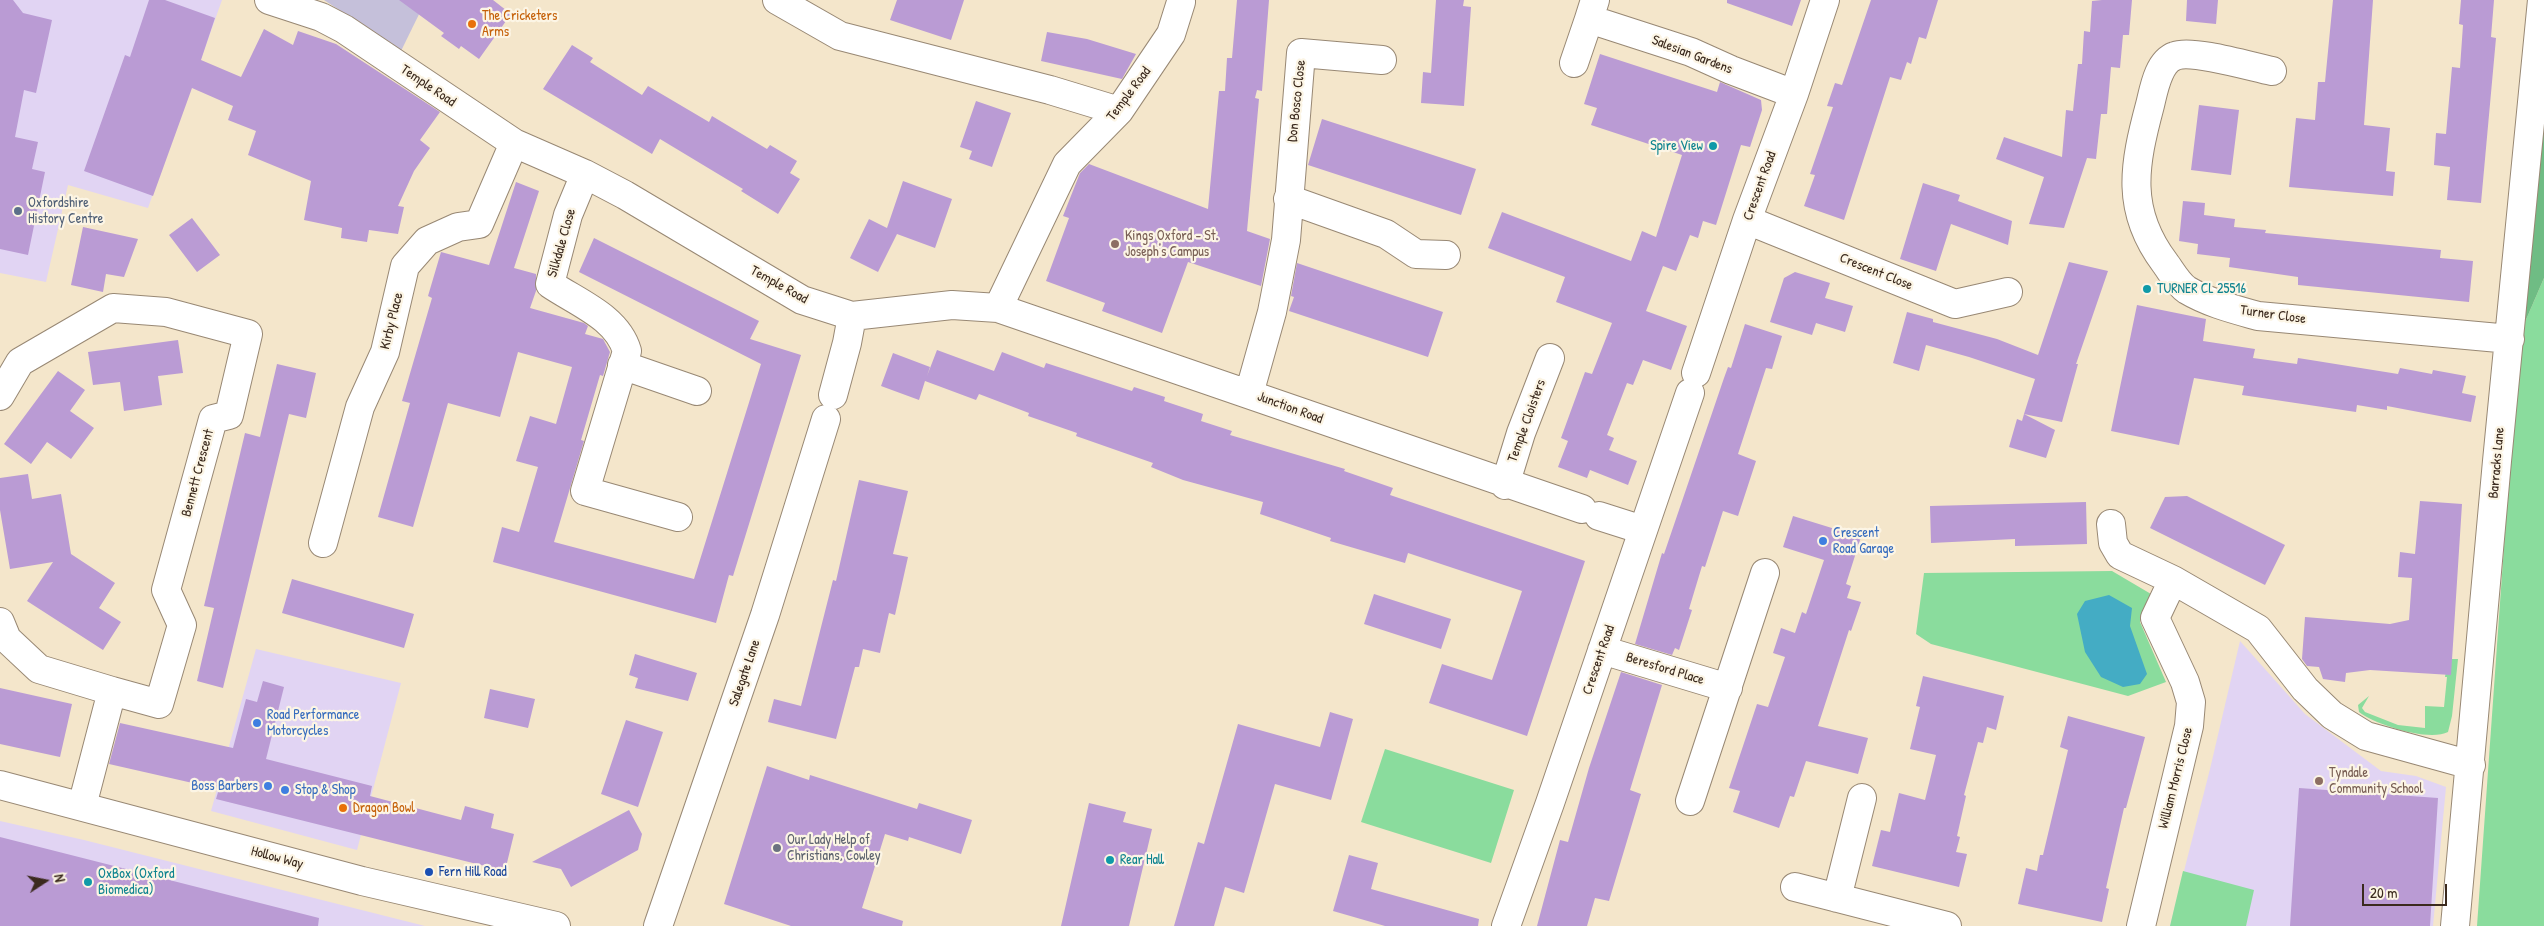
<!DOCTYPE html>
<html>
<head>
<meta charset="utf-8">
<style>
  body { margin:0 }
  #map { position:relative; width:2544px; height:926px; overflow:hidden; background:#f4e6cb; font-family:"Patrick Hand",sans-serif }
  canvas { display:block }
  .north { position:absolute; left:20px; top:856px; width:50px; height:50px; -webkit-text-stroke:4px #fcf5e5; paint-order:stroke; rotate:79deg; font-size:14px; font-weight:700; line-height:20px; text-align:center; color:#3b2a1e }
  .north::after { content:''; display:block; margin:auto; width:18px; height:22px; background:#3b2a1e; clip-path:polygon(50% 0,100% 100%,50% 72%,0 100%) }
  .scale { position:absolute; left:2362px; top:884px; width:85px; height:22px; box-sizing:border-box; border:2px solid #3b2a1e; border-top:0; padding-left:6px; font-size:15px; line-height:18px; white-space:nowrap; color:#3b2a1e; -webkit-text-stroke:4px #fcf5e5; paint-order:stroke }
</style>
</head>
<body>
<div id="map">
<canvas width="2544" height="926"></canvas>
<div class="north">N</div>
<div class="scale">20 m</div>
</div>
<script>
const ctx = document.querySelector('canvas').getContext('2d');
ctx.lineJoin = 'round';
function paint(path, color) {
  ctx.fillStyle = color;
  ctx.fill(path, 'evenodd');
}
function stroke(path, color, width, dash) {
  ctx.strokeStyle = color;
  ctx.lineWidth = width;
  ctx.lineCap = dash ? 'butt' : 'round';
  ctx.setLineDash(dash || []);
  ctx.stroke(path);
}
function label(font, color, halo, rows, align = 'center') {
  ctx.font = font + ' "Patrick Hand",sans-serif';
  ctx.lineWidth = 4.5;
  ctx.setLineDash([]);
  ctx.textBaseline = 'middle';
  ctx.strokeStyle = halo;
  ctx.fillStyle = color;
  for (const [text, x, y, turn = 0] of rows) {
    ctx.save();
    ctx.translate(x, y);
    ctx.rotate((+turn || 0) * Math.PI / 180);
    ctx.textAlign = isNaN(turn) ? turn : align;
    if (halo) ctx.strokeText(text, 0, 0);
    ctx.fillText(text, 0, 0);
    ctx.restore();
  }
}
paint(new Path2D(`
  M0 0H222L148 208 68 185 46 282 0 273Z
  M2240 641 2305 714 2381 771 2416 776 2446 787 2433 926H2170L2210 769Z
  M256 649 401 683 357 850 211 811Z
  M0 821 84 840 425 926H0Z`), '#e1d4f3');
paint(new Path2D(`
  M324 0H426L401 51Z`), '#c5c0da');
paint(new Path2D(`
  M2544 278V926H2477L2519 336Z
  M2112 571 2151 594 2140 622 2166 682 2128 696 1931 644 1916 634 1924 573Z
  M2448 659H2458L2452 716 2448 732C2429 742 2376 725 2359 712L2358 705 2369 696 2362 708 2365 712 2398 725 2425 728V706L2444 707 2447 677H2445Z
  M1385 749 1514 790 1491 863 1361 822Z
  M2183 871 2254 890 2246 926H2170Z`), '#8adc9d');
paint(new Path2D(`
  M2544 110V278L2519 336Z`), '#6fbc84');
paint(new Path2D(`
  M2109 595 2132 608 2130 626 2147 674 2140 684 2123 687 2101 677 2085 652 2077 614 2085 601Z`), '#44acc4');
paint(new Path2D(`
  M0 0H13L23 13 52 20 36 93 24 90 15 137 38 142 32 169 45 172 28 255 0 249Z
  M149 0H165L215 18 201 60 241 77 264 29 293 45 298 31 336 44 440 112 420 140 430 148 414 171 398 206 404 207 398 234 369 230 367 242 341 238 342 228 304 220 311 181 248 155 256 131 228 120 233 106 192 88 153 196 84 171 125 55 130 57Z
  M399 0H493L511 14 479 59 461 46 459 49 441 36 444 33Z
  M897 0H964L951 40 890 20Z
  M1237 0H1269L1262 91 1257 90 1255 98 1259 99 1247 231 1270 239 1261 286 1188 262 1162 333 1102 311 1105 303 1046 281 1069 218 1063 216 1080 173 1089 164 1208 209 1219 91H1225L1227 58H1232Z
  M1436 0H1464L1463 6 1471 7 1464 106 1421 103 1423 72 1431 73Z
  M1727 0H1801L1792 26 1727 3Z
  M1871 0H1938L1926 39 1919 37 1911 64 1907 62 1901 80 1890 77 1844 220 1804 206 1815 175 1810 174 1833 107 1827 106 1835 83 1842 85Z
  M2102 0H2132L2129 35H2123L2120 68 2111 67 2107 114H2101L2096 159 2087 158 2064 228 2029 224 2044 177 1996 159 2004 137 2062 157 2066 110 2073 111 2078 64H2082L2084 31 2090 32 2092 1Z
  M2187 0H2218L2216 24 2186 21Z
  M2333 0H2373L2364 125 2390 128 2386 171 2395 172 2393 196 2289 187 2296 118 2315 120 2318 82H2325Z
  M2461 0H2494L2491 37 2496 38 2481 203 2447 200 2450 167 2434 165 2436 133 2446 134 2452 67 2460 68 2463 25 2459 24Z
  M1047 32 1087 39 1136 54 1122 79 1041 61Z
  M572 45 593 58 590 62 642 95 648 86 709 122 712 116 767 149 770 145 797 161 790 173 800 179 778 214 741 191 743 189 660 139 652 154 543 89Z
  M1600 54 1717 92 1720 82 1761 100 1762 110 1750 147 1741 145 1716 225 1703 221 1698 238 1690 235 1676 271 1663 266 1646 311 1687 326 1671 370 1643 360 1633 385 1627 383 1607 435 1614 438 1609 450 1637 461 1628 485 1590 470 1587 478 1558 467 1568 441 1561 438 1585 372 1592 374 1612 323 1556 302 1565 277 1488 248 1502 212 1631 261 1642 231 1656 237 1682 155 1591 125 1597 108 1584 104Z
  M976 101 1011 113 992 167 969 159 972 151 960 147Z
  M2199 105 2239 110 2231 175 2191 170Z
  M1322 119 1476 169 1461 215 1308 165Z
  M903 181 952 199 935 248 897 234 878 272 850 258 869 219 887 228Z
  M516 182 539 191 514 268 536 274V291L530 308 584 323 588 326 585 334 603 339 610 352 603 376 600 375 581 440 584 441 554 542 694 579 761 364 579 272 594 238 759 321 750 339 801 355 733 576 729 575 716 623 493 562 502 527 519 532 538 467 516 461 530 416 556 424 572 367 518 352 500 417 448 403 413 527 378 517 410 403 402 401 432 298 428 296 441 252 489 265Z
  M1923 183 1960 195 1958 201 2012 221 2008 245 1951 224 1936 271 1900 259Z
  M2183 201 2205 203 2204 215 2235 219 2234 227 2266 230 2265 233 2441 250 2440 258 2473 261 2469 302 2298 285V277L2229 267 2230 258 2197 254 2198 244 2179 241Z
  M192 218 220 255 197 272 169 235Z
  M83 227 138 239 124 277 106 274 103 292 71 285Z
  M2069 262 2108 271 2076 364H2078L2062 422 2024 414 2035 379 1969 357 1926 345 1919 371 1893 363 1907 312 1933 319V322L1997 339 2038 355Z
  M1297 263 1443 312 1428 357 1289 311 1294 297 1291 296Z
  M1795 272 1830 283 1825 298 1853 306 1845 332 1816 323 1812 335 1770 322 1784 278Z
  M2137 305 2206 319 2203 341 2255 349 2253 358 2297 364 2298 358 2398 374 2400 368 2432 374 2433 370 2466 376 2462 393 2476 396 2471 422 2387 406V410L2357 405 2356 412 2242 395 2244 386 2194 378 2179 445 2111 431Z
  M1745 324 1782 336 1772 369 1766 368 1738 454 1756 461 1738 516 1723 511 1705 567 1702 566 1689 609 1692 610 1679 650 1675 648 1672 655 1635 644 1662 553 1664 554 1724 378 1728 367 1731 368Z
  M178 340 183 373 158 376 162 405 124 411 120 382 93 385 88 352Z
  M937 350 994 371 1002 352 1044 368 1046 363 1132 391 1134 387 1165 397 1164 401 1203 414 1201 421 1232 431 1230 435 1345 469 1344 471 1393 488 1390 495 1585 561 1527 736 1429 703 1442 664 1492 680 1522 591 1408 553 1405 563 1330 541 1331 538 1260 514 1263 502 1183 480 1151 467 1153 463 1076 436 1077 433 1028 416 1029 413 979 394 976 400 925 381 919 400 881 386 893 353 930 367 927 376Z
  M277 364 316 373 306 418 289 414 223 688 197 681 214 608 204 606 245 433 260 437Z
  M58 371 85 390 70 411 94 428 71 459 47 442 31 464 4 444Z
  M2024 414 2055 430 2046 458 2009 447 2017 419 2022 421Z
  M28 474 32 499 61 494 71 554 115 583 99 608 121 622 103 650 27 601 53 562 10 569 0 510V478Z
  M859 480 908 491 893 554 908 557 895 615 889 613 880 653 863 649 859 667H855L836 739 768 722 774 699 801 706 833 580 836 581Z
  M2187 496 2285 545 2265 585 2150 528 2165 497Z
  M2420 501 2462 504 2451 675 2370 670 2346 673 2345 682 2323 679 2319 667 2307 666 2302 659 2305 617 2390 624 2409 620 2412 578 2398 577 2400 552 2415 554Z
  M2086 502 2087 544 2015 546V539L1931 543 1930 506Z
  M1793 516 1861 537 1846 584 1851 586 1847 598 1861 602 1851 631 1849 630 1818 726 1868 738 1858 774 1806 761 1794 797 1790 796 1779 828 1733 812 1740 791 1729 788 1757 704 1768 707 1785 657 1773 653 1781 628 1795 633 1802 612 1806 614 1824 560 1783 547Z
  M292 579 414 614 404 648 282 613Z
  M1374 594 1451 619 1441 649 1364 624Z
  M635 654 697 673 688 701 635 688 638 678 629 675Z
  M1621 672 1662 685 1630 790 1641 794 1609 901 1595 898 1587 926H1537L1560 840 1568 842 1589 768Z
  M1923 676 2004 696 1996 730 1987 727 1983 743 1978 742 1964 795 1966 796 1957 836 1960 837 1956 852 1967 854 1959 887 1872 866 1881 830 1890 832 1899 793 1925 800 1936 755 1910 749 1920 707 1916 706Z
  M263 681 284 687 266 759 372 786 370 796 461 820 465 806 494 814 491 828 514 834 505 871 216 799 219 789 109 764 120 723 233 748 246 699 257 702Z
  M0 688 72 704 60 757 0 744Z
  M490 689 535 699 528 728 484 718Z
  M1330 712 1353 719 1331 800 1275 784 1244 893 1225 887 1214 926H1174L1198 842 1204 844 1238 724 1320 747Z
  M2068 716 2145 737 2126 808H2124L2106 888 2109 889 2102 922 2018 904 2026 868 2037 871 2040 855H2043L2068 750 2060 747Z
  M626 720 663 732 638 807 601 794Z
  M767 766 809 780 810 775 917 809 919 803 972 820 961 854 909 837 908 841 885 834 862 908 903 921 902 926H791L724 904Z
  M2299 788 2438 798 2430 926H2290Z
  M1089 803 1126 812 1123 822 1152 829 1129 926H1061Z
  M629 810 642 834 638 850 571 887 561 869 532 862Z
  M0 837 319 918 318 926H0Z
  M1349 855 1378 863 1371 889 1479 919 1478 926H1385L1333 911Z`), '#ba9bd4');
const minor = new Path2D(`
  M269 0 321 17 344 29 514 143 585 174 625 195 802 300 852 316 952 305 998 308 1582 509
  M777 0 840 36 1050 90 1119 111
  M1595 0 1589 19 1691 52 1731 70 1794 94
  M1574 63 1589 19
  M2272 71C2252 67 2192 49 2175 56 2158 62 2154 89 2150 105 2134 165 2125 210 2165 263 2171 271 2178 284 2187 290 2209 303 2233 309 2258 316L2510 339
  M585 174 568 215 550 284C578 303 617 317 627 351L585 491 678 517
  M1288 199 1386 234 1416 254 1446 255
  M1747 220 1955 304 2008 292
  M998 308 1067 164 1119 111 1171 34 1181 2
  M622 365 697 391
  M1696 373 1747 220 1794 94 1825 0
  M1249 394 1272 312 1286 240 1301 53 1382 60
  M833 395 847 343 852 316
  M0 396 20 362 113 308 166 312 248 334 229 415 213 419 166 590 182 625 159 704 112 691 82 806
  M1505 485 1521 433 1550 358
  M1599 516 1643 530
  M2111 524 2113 543 2120 555 2173 580 2258 629 2305 689 2332 715 2366 736 2471 765
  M323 543 360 407 385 352 405 266 427 241 458 227 479 224 514 143
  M0 622 7 639 39 669 112 691
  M1602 650 1728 688
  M1690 801 1765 573
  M1795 887 1947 926
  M1837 898 1862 798
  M658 926 765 615 826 419
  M1506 926 1550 803 1690 393
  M2141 926 2189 726 2191 702 2185 682 2155 618 2173 580
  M2455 926 2497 461 2542 0`);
const secondary = new Path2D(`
  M0 785 362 881 556 926`);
stroke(minor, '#988874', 30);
stroke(secondary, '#988874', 30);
stroke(minor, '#fff', 28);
stroke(secondary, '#fff', 28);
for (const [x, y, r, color] of [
  [472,24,5,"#e8710a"],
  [1713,146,5,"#0f9aa8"],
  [18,211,5,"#5c6f8a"],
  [1115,244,5,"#8d6e63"],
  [2147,289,5,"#0f9aa8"],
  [1823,541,5,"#3f7fe0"],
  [257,723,5,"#3f7fe0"],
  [2319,781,5,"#8d6e63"],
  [268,786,5,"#3f7fe0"],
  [285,790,5,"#3f7fe0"],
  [343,808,5,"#e8710a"],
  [777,848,5,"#6b7280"],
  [1110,860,5,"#0f9aa8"],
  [429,872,5,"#1a4fb4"],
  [88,882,5,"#0f9aa8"]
]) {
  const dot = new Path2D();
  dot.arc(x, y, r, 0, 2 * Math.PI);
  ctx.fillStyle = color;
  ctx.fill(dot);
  stroke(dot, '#fcf5e5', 2);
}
label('14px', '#c56008', '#fcf5e5', [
  ["The Cricketers",482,16],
  ["Arms",482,32],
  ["Dragon Bowl",353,808]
], 'left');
label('14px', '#3b2a1e', '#fcf5e5', [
  ["Salesian Gardens",1692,55,21],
  ["Temple Road",428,86,34],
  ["Temple Road",1129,94,-53],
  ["Don Bosco Close",1297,101,-84],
  ["Crescent Road",1760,186,-70],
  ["Silkdale Close",562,243,-74],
  ["Crescent Close",1876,272,22],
  ["Temple Road",779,285,29],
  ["Turner Close",2273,315,8],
  ["Kirby Place",392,321,-76],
  ["Junction Road",1290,408,20],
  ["Temple Cloisters",1527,421,-70],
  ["Barracks Lane",2497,463,-85],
  ["Bennett Crescent",198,473,-75],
  ["Crescent Road",1599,660,-71],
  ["Beresford Place",1665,669,17],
  ["Salegate Lane",745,673,-71],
  ["William Morris Close",2176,778,-76],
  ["Hollow Way",277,858,15]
]);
label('14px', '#0d838f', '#fcf5e5', [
  ["Spire View",1703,146,"right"],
  ["TURNER CL 25516",2157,289],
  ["Rear Hall",1120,860],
  ["OxBox (Oxford",98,874],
  ["Biomedica)",98,890]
], 'left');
label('14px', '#4e5e75', '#fcf5e5', [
  ["Oxfordshire",28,203],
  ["History Centre",28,219]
], 'left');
label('14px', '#785e54', '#fcf5e5', [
  ["Kings Oxford - St.",1125,236],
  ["Joseph's Campus",1125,252],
  ["Tyndale",2329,773],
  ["Community School",2329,789]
], 'left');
label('14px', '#366cbe', '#fcf5e5', [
  ["Crescent",1833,533],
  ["Road Garage",1833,549],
  ["Road Performance",267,715],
  ["Motorcycles",267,731],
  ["Boss Barbers",258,786,"right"],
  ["Stop & Shop",295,790]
], 'left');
label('14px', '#5b616d', '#fcf5e5', [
  ["Our Lady Help of",787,840],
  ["Christians, Cowley",787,856]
], 'left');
label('14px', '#164399', '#fcf5e5', [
  ["Fern Hill Road",439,872]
], 'left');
</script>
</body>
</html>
